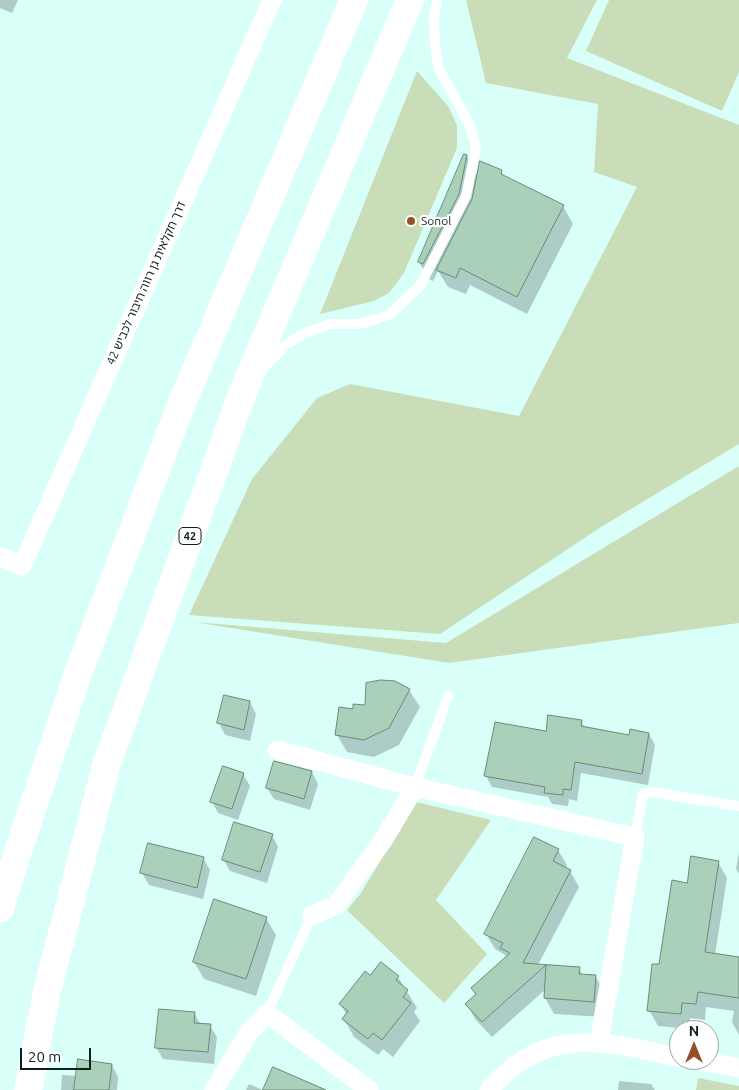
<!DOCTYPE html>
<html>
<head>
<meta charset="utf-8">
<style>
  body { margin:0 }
  #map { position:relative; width:739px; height:1090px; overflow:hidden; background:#d9fff9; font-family:Ubuntu,sans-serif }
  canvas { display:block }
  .north { position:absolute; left:669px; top:1020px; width:50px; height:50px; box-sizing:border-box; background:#fff; border:1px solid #9fa6a5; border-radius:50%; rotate:0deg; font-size:14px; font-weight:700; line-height:20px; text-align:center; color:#0e201e }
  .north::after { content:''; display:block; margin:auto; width:18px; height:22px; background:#965028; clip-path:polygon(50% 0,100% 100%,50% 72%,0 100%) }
  .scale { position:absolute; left:20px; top:1048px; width:71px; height:22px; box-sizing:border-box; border:2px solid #0e201e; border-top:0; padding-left:6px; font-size:15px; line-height:18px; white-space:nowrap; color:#0e201e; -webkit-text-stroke:4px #fff; paint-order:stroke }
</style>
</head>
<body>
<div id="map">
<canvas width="739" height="1090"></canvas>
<div class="north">N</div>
<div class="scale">20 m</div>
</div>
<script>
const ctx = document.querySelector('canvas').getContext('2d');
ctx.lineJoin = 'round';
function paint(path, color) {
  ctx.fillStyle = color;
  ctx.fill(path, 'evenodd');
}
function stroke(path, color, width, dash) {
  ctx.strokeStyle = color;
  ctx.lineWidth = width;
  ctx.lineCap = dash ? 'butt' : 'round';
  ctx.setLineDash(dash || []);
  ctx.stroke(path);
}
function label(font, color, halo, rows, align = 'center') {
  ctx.font = font + ' Ubuntu,"Noto Sans Hebrew",sans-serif';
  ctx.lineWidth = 4.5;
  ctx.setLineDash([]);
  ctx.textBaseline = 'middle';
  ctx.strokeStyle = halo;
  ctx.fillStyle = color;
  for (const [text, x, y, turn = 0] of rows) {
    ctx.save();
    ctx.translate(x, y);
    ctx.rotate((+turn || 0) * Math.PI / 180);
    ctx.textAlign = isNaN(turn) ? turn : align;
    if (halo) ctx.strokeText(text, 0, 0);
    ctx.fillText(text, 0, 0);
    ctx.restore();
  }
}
paint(new Path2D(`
  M466 0H597L567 58 739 125V444L601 527 440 634 189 615 252 479 317 398 350 384 519 416 637 187 594 172 598 104 486 83Z
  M609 0H739V72L722 111 586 51Z
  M417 71 448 106 457 125V148L404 273 389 293 374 301 320 314Z
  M739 466V623L449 663 194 622 446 643Z
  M416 802 491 820 436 900 487 954 444 1003 347 910 361 893Z
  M698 1078 739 1086V1090H696Z`), '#c9ddb9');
paint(new Path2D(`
  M0 0H18L12 13 0 8Z
  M467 156 478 177 501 171 504 177 563 206 573 224 527 314 470 285 466 294 448 287 438 271 433 281 429 279 419 262Z
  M409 690 420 707 399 745 374 757 347 752 337 735 354 710Z
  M250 702 256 714 250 741 225 735 219 723Z
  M581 721 585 728 630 736 649 734 655 745 648 785 581 773 577 801 569 799 568 806 552 804 548 797 492 787 486 776 547 733Z
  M312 772 318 784 310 810 274 799 267 788Z
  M243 774 250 786 238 820 218 813 212 802Z
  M272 835 278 847 267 883 230 871 223 859Z
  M558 850 567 865 565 869 570 871 579 887 538 965 579 969 583 975 595 976 604 991 603 1017 554 1014 545 998 546 989 492 1037 475 1019 467 1004 476 995 472 988 507 957 505 955 495 949 486 934Z
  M739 852V874L736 869Z
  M203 858 210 870 203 899 149 885 142 873Z
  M718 862 727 878 715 955 739 959V1035L732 1022 734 1011 706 1007 705 1020 690 1018 689 1029 658 1026 649 1010 660 966 688 884Z
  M266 918 276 935 256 996 204 979 194 962Z
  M398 977 417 1008 414 1012 420 1021 393 1057 383 1049 378 1055 354 1037 344 1019 347 1015 340 1004Z
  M194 1013 201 1025 210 1026 217 1037 214 1064 163 1059 156 1047Z
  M112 1065 118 1077 117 1090H61L62 1075 77 1076Z
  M619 1081 651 1084 655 1090H618Z
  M249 1084 263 1090H246Z`), '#0003');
const building = new Path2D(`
  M464 154 467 155 459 194 423 264 418 262Z
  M480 161 502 170 501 174 564 205 517 297 460 268 456 278 436 270 472 199Z
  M381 680 395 681 410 689 389 728 364 740 335 735 339 707 353 709V704L365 705 366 683Z
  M224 695 250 701 244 730 217 723Z
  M548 715 582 720 581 726 629 735 630 729 649 733 642 774 575 762 571 790 563 789V795L544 793 545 787 484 776 495 722 546 731Z
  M274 761 312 771 304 799 266 788Z
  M223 766 244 773 232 809 210 802Z
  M234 822 273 834 260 872 222 860Z
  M534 837 559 849 553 861 571 870 523 963 580 967 579 974 596 975 594 1002 544 998 546 965 482 1022 465 1004 476 994 471 988 510 953 500 948 503 943 484 934Z
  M148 843 204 857 197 888 140 873Z
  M691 856 719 861 705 952 739 957V998L698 992 696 1004 682 1003 681 1014 647 1011 652 964H659L672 880 687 883Z
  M214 899 267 917 246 979 193 962Z
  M381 962 399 976 396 980 408 990 403 997 411 1003 382 1040 373 1033 368 1039 342 1019 348 1011 339 1004 365 971 370 975Z
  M159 1009 195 1012 194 1023 211 1024 208 1052 155 1048Z
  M78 1059 112 1064 109 1090H74Z
  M273 1067 326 1090H263Z`);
paint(building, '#abd0ba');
stroke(building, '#698b77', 1);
stroke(new Path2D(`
  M262 370 285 345 305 333 330 324H360L389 315 420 286 466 196 476 148 470 126 439 69 435 47 434 16 437 0
  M415 787 448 696
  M635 837 643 794 651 792 739 806
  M267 1013 312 915`), '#fff', 10);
stroke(new Path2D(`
  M0 557 22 566 272 0
  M277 750 415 787 635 837 599 1042
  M312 915 335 906 382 842 415 787
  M697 1060 739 1068
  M214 1090 248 1034 267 1013 369 1090
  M489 1090C499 1079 510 1068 523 1060 572 1029 626 1047 679 1057`), '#fff', 19);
stroke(new Path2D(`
  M0 908 20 845 77 676 181 405 354 0
  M28 1090 47 991 106 766 244 389 410 0`), '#fff', 28);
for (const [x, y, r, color] of [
  [411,221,5,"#965028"]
]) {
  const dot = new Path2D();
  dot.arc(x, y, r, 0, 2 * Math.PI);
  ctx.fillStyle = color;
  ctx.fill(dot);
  stroke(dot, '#fff', 2);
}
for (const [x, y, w] of [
  [190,536,22]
]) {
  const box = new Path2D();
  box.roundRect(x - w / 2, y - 8.5, w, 17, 4);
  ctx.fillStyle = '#fff';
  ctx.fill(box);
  stroke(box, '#0e201e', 1);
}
label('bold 11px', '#0e201e', null, [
  ["42",190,536]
]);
label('12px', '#0e201e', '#fff', [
  ["Sonol",421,221]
], 'left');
label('12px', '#0e201e', '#fff', [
  ["דרך חקלאית גן רווה חיבור לכביש 42",146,283,-66]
]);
</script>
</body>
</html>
